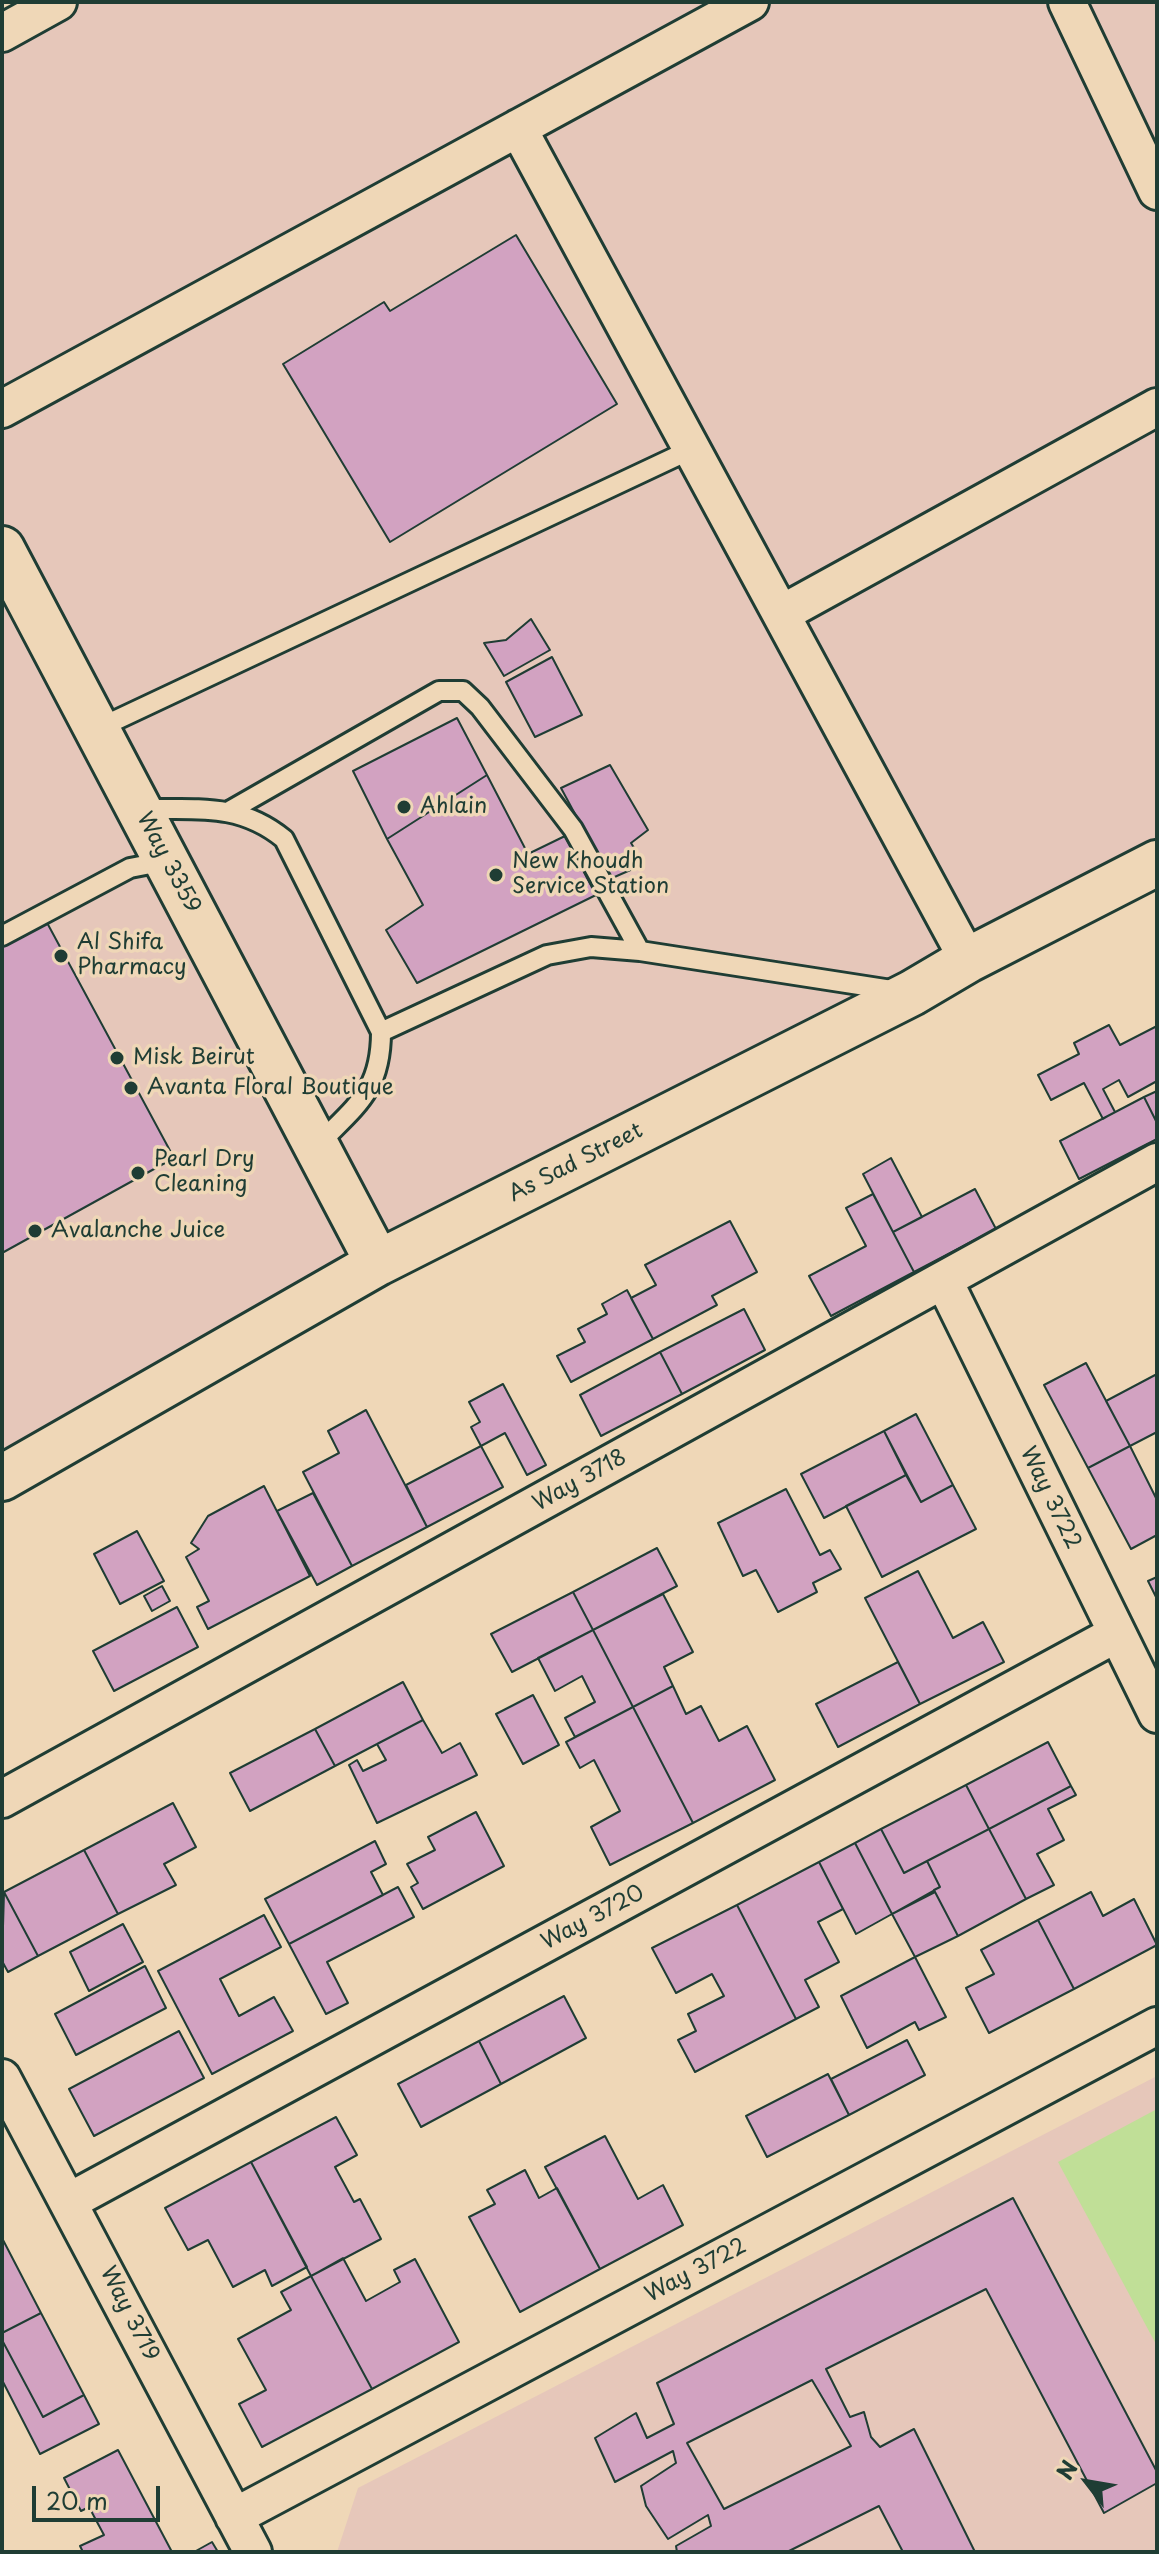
<!DOCTYPE html>
<html>
<head>
<meta charset="utf-8">
<style>
  body { margin:0 }
  #map { position:relative; width:1159px; height:2554px; overflow:hidden; background:#efd7b7; font-family:"Playpen Sans",sans-serif }
  canvas { display:block }
  .frame { position:absolute; inset:0; border:4px solid #1f3d34; pointer-events:none }
  .north { position:absolute; left:1047px; top:2442px; width:80px; height:80px; -webkit-text-stroke:6px #efd7b7; paint-order:stroke; rotate:301deg; font-size:22px; font-weight:700; line-height:32px; text-align:center; color:#1f3d34 }
  .north::after { content:''; display:block; margin:auto; width:28px; height:36px; background:#1f3d34; clip-path:polygon(50% 0,100% 100%,50% 72%,0 100%) }
  .scale { position:absolute; left:32px; top:2486px; width:128px; height:36px; box-sizing:border-box; border:4px solid #1f3d34; border-top:0; padding-left:10px; font-size:24px; line-height:28px; white-space:nowrap; color:#1f3d34; -webkit-text-stroke:6px #efd7b7; paint-order:stroke }
</style>
</head>
<body>
<div id="map">
<canvas width="1159" height="2554"></canvas>
<div class="frame"></div>
<div class="north">N</div>
<div class="scale">20 m</div>
</div>
<script>
const ctx = document.querySelector('canvas').getContext('2d');
ctx.lineJoin = 'round';
function paint(path, color) {
  ctx.fillStyle = color;
  ctx.fill(path, 'evenodd');
}
function stroke(path, color, width, dash) {
  ctx.strokeStyle = color;
  ctx.lineWidth = width;
  ctx.lineCap = dash ? 'butt' : 'round';
  ctx.setLineDash(dash || []);
  ctx.stroke(path);
}
function label(font, color, halo, rows, align = 'center') {
  ctx.font = font + ' "Playpen Sans",sans-serif';
  ctx.lineWidth = 7;
  ctx.setLineDash([]);
  ctx.textBaseline = 'middle';
  ctx.strokeStyle = halo;
  ctx.fillStyle = color;
  for (const [text, x, y, turn = 0] of rows) {
    ctx.save();
    ctx.translate(x, y);
    ctx.rotate((+turn || 0) * Math.PI / 180);
    ctx.textAlign = isNaN(turn) ? turn : align;
    if (halo) ctx.strokeText(text, 0, 0);
    ctx.fillText(text, 0, 0);
    ctx.restore();
  }
}
paint(new Path2D(`
  M54 2H1157V863L2 1478V31Z
  M1157 2076V2552H337L358 2488Z`), '#e6c7ba');
paint(new Path2D(`
  M1157 2109V2346L1058 2162Z`), '#c0df97');
const building = new Path2D(`
  M516 235 617 404 390 542 283 364 384 302 390 311Z
  M531 619 550 650 504 676 484 643 506 640Z
  M552 657 582 715 535 737 506 682Z
  M457 718 487 775 387 839 353 771Z
  M610 765 648 830 631 843 644 864 610 879 561 788Z
  M487 775 528 854 565 836 596 895 417 983 386 930 423 905 387 839Z
  M45 919 174 1158 2 1253V942Z
  M1109 1025 1120 1045 1157 1026V1081L1128 1097 1119 1080 1103 1089 1115 1112 1103 1119 1084 1083 1051 1100 1038 1075 1079 1054 1074 1043Z
  M1157 1091V1123L1144 1097Z
  M1144 1097 1157 1123V1139L1079 1179 1060 1141Z
  M891 1158 922 1217 893 1232 863 1174Z
  M975 1189 996 1229 914 1272 893 1232Z
  M873 1194 914 1272 831 1316 809 1276 866 1246 846 1208Z
  M730 1221 757 1272 712 1296 717 1305 653 1339 631 1298 656 1285 645 1265Z
  M627 1290 653 1339 571 1382 557 1356 585 1342 578 1329 607 1314 602 1304Z
  M744 1309 765 1350 682 1394 660 1352Z
  M660 1352 682 1394 601 1436 580 1395Z
  M1086 1363 1130 1446 1088 1468 1044 1385Z
  M1157 1374V1432L1130 1446 1106 1401Z
  M503 1384 546 1465 527 1475 505 1433 481 1446 471 1427 480 1422 469 1402Z
  M366 1410 427 1527 352 1566 303 1472 339 1453 328 1431Z
  M916 1414 953 1485 921 1502 884 1431Z
  M884 1431 906 1475 824 1518 801 1474Z
  M481 1446 503 1487 427 1527 406 1485Z
  M1130 1446 1157 1500V1535L1131 1549 1088 1468Z
  M906 1475 921 1502 953 1485 976 1529 882 1577 846 1506Z
  M264 1486 310 1576 208 1629 197 1607 209 1601 186 1557 199 1549 191 1543 208 1516Z
  M786 1489 820 1555 830 1550 841 1569 813 1583 817 1592 778 1612 756 1570 743 1576 718 1523Z
  M313 1493 352 1566 317 1585 277 1511Z
  M137 1531 164 1581 120 1604 94 1554Z
  M657 1548 677 1586 593 1630 573 1592Z
  M918 1571 953 1638 983 1622 1004 1662 920 1704 865 1598Z
  M1157 1577V1599L1148 1581Z
  M162 1586 170 1601 152 1611 144 1596Z
  M573 1592 593 1630 512 1672 491 1634Z
  M663 1594 693 1652 664 1667 673 1686 633 1707 593 1630Z
  M177 1607 198 1647 114 1691 93 1651Z
  M593 1630 633 1707 575 1737 565 1718 595 1702 582 1676 555 1691 538 1658Z
  M898 1662 920 1704 838 1747 816 1704Z
  M403 1682 423 1720 335 1766 315 1729Z
  M673 1686 686 1714 701 1706 719 1741 747 1726 775 1780 693 1823 633 1707Z
  M533 1695 559 1745 523 1764 496 1714Z
  M633 1707 693 1823 610 1865 591 1827 620 1811 594 1760 580 1768 566 1742Z
  M423 1720 442 1753 460 1743 477 1775 377 1823 349 1765 357 1760 363 1771 386 1760 377 1744Z
  M315 1729 335 1766 250 1811 230 1773Z
  M1048 1742 1071 1786 989 1829 966 1785Z
  M966 1785 989 1829 904 1873 881 1829Z
  M1071 1786 1076 1795 1048 1809 1064 1840 1037 1854 1054 1885 1026 1899 989 1829Z
  M173 1803 196 1847 164 1864 176 1885 118 1914 84 1850Z
  M476 1812 504 1866 423 1909 411 1887 418 1883 407 1864 435 1850 428 1837Z
  M881 1829 904 1873 927 1861 940 1887 892 1914 855 1843Z
  M989 1829 1026 1899 958 1936 934 1890 940 1887 927 1861Z
  M375 1841 386 1864 371 1872 383 1895 289 1944 265 1899Z
  M855 1843 892 1914 856 1934 819 1862Z
  M84 1850 118 1914 38 1956 4 1892Z
  M819 1862 843 1909 818 1922 839 1962 805 1980 819 2007 796 2019 737 1905Z
  M398 1887 414 1917 327 1962 348 2003 326 2014 289 1944Z
  M4 1892 38 1956 8 1972 2 1961Z
  M935 1892 958 1936 915 1957 892 1914Z
  M1091 1892 1103 1916 1134 1899 1157 1945 1074 1989 1038 1920Z
  M737 1905 796 2019 695 2072 678 2040 696 2031 688 2014 724 1996 712 1974 676 1993 652 1948Z
  M264 1915 281 1947 220 1979 239 2016 274 1997 293 2031 212 2074 158 1971Z
  M1038 1920 1074 1989 989 2033 966 1988 994 1974 981 1950Z
  M123 1924 143 1962 89 1991 70 1952Z
  M915 1957 946 2017 919 2030 915 2022 867 2048 841 1996Z
  M145 1966 166 2008 76 2055 55 2014Z
  M564 1996 586 2038 501 2084 479 2041Z
  M179 2031 204 2078 94 2136 69 2089Z
  M907 2040 925 2075 849 2115 831 2079Z
  M479 2041 501 2084 421 2127 398 2084Z
  M828 2074 849 2115 767 2157 746 2116Z
  M336 2117 357 2155 335 2167 354 2202 360 2199 381 2239 311 2276 251 2162Z
  M605 2136 638 2199 663 2185 683 2225 600 2269 545 2167Z
  M251 2162 307 2267 272 2286 265 2270 233 2287 208 2240 188 2250 165 2208Z
  M525 2170 539 2198 557 2188 600 2269 520 2312 469 2217 495 2204 487 2190Z
  M1013 2198 1157 2472V2483L1104 2513 986 2289 826 2369 850 2417 864 2412 871 2437 880 2447 914 2429 975 2552H903L879 2506 787 2552H677L676 2546 711 2526 708 2515 668 2539 646 2506 641 2486 676 2463 673 2451 615 2482 595 2438 636 2413 647 2438 674 2424 657 2383ZM812 2380 851 2446 724 2509 687 2443Z
  M2 2238 41 2313 2 2333Z
  M343 2258 366 2301 400 2282 394 2270 415 2259 459 2342 372 2389 311 2276Z
  M311 2276 372 2389 262 2447 239 2404 266 2390 238 2339 291 2310 281 2292Z
  M41 2313 84 2395 43 2417 2 2340V2333Z
  M2 2340 43 2417 84 2395 99 2424 40 2454 2 2380Z
  M118 2450 172 2552H83L80 2546 104 2535 89 2507 81 2511 64 2478Z
  M212 2542 218 2552H194Z`);
paint(building, '#d2a2c1');
stroke(building, '#1f3d34', 2);
const service = new Path2D(`
  M97 729 692 449
  M141 809C195 810 239 802 284 839L381 1032C381 1092 355 1106 317 1146
  M231 810 439 691H463L480 707 573 829 640 951
  M2 936 130 868 166 861
  M381 1032 547 955 591 947 640 951 898 991`);
const minor = new Path2D(`
  M1067 2 1157 191
  M2 33 58 2
  M518 128 968 960
  M2 409 750 2
  M781 614 1157 407
  M944 1281 1157 1714
  M2 1799 1157 1162
  M2 2078 253 2552
  M70 2201 1116 1634
  M234 2517 1157 2026`);
const tertiary = new Path2D(`
  M2 549 378 1263
  M2 1478 378 1263 912 993 968 960 1157 863`);
stroke(service, '#1f3d34', 24);
stroke(minor, '#1f3d34', 42);
stroke(tertiary, '#1f3d34', 50);
stroke(service, '#efd7b7', 18);
stroke(minor, '#efd7b7', 36);
stroke(tertiary, '#efd7b7', 44);
for (const [x, y, r, color] of [
  [404,807,8,"#1f3d34"],
  [496,875,8,"#1f3d34"],
  [61,956,8,"#1f3d34"],
  [117,1058,8,"#1f3d34"],
  [131,1088,8,"#1f3d34"],
  [138,1173,8,"#1f3d34"],
  [35,1231,8,"#1f3d34"]
]) {
  const dot = new Path2D();
  dot.arc(x, y, r, 0, 2 * Math.PI);
  ctx.fillStyle = color;
  ctx.fill(dot);
  stroke(dot, '#efd7b7', 3);
}
label('22px', '#1f3d34', '#efd7b7', [
  ["Ahlain",420,807],
  ["New Khoudh",512,862],
  ["Service Station",512,887],
  ["Al Shifa",77,943],
  ["Pharmacy",77,968],
  ["Misk Beirut",133,1058],
  ["Avanta Floral Boutique",147,1088],
  ["Pearl Dry",154,1160],
  ["Cleaning",154,1185],
  ["Avalanche Juice",51,1231]
], 'left');
label('22px', '#1f3d34', '#efd7b7', [
  ["Way 3359",168,863,62],
  ["As Sad Street",576,1163,-27],
  ["Way 3718",580,1481,-29],
  ["Way 3722",1050,1498,64],
  ["Way 3720",593,1918,-28],
  ["Way 3722",696,2271,-28],
  ["Way 3719",129,2314,63]
]);
</script>
</body>
</html>
